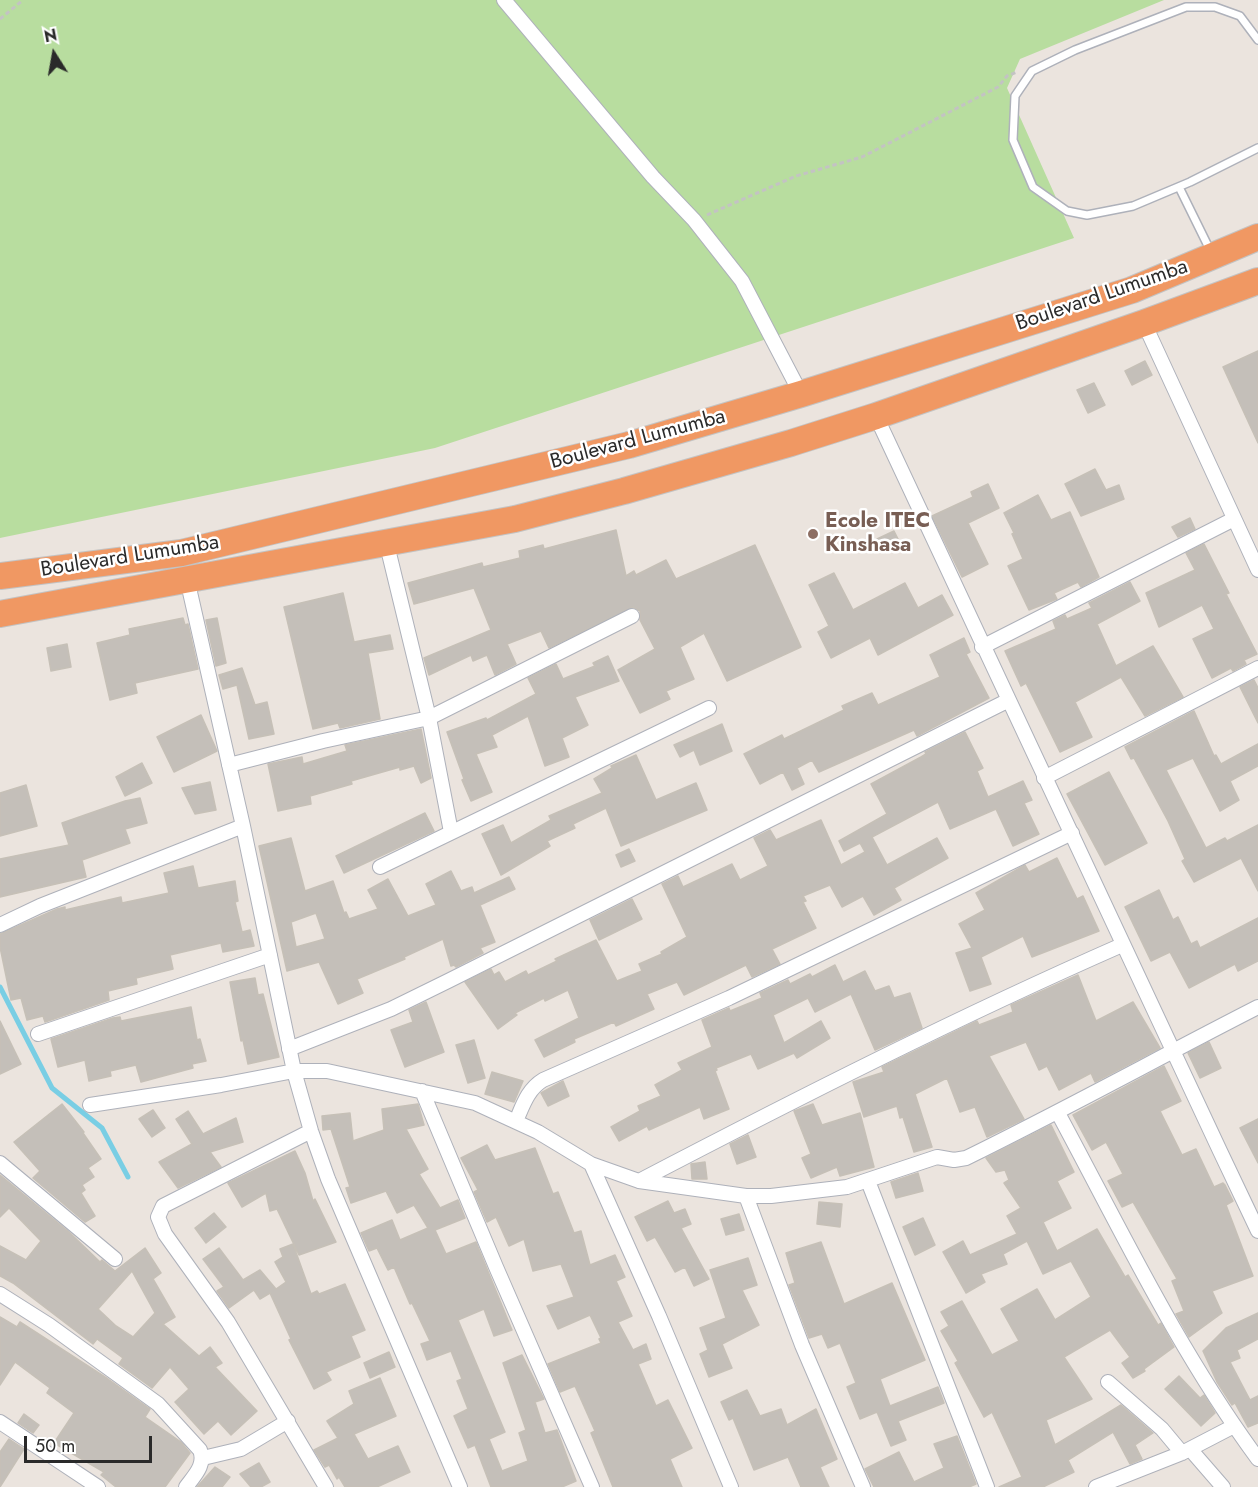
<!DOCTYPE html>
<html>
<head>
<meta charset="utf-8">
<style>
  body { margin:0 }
  #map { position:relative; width:1258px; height:1487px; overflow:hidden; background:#ebe4de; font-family:Jost,sans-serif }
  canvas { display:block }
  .north { position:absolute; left:24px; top:24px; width:60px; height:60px; -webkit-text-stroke:4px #fff; paint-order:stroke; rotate:349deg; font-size:16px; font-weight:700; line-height:24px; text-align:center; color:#2a2a2a }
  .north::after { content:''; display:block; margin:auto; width:21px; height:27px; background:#2a2a2a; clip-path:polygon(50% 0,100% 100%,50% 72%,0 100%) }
  .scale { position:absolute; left:24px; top:1436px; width:128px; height:27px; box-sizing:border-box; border:3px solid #2a2a2a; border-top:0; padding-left:8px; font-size:18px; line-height:21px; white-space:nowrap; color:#2a2a2a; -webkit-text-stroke:4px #fff; paint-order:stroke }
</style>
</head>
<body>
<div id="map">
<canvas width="1258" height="1487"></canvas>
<div class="north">N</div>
<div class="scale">50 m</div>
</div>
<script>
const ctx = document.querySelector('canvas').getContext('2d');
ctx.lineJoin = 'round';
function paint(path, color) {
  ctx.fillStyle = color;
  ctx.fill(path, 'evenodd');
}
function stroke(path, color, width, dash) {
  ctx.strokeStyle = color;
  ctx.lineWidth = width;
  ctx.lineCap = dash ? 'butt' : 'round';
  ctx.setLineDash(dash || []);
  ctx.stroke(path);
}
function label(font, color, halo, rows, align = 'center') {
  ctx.font = font + ' Jost,sans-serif';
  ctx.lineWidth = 5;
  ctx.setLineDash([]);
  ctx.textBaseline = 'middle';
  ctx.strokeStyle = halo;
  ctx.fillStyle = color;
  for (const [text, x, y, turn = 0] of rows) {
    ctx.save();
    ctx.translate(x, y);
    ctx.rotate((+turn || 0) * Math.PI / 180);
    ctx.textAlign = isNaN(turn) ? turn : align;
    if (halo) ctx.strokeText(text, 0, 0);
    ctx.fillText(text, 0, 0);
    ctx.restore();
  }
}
paint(new Path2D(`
  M0 0H1164L1020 59 1007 88 1074 238 435 448 0 538Z`), '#b8dd9f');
stroke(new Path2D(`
  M0 987 52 1088 102 1128 128 1177`), '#79cee4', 5);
const building = new Path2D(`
  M1258 351V443L1223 367Z
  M1145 361 1152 375 1132 385 1125 371Z
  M1094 383 1105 405 1088 413 1077 390Z
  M1095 469 1106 490 1119 485 1124 499 1081 516 1065 484Z
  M988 484 999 508 968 523 988 564 962 577 932 516 973 497 971 492Z
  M1038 495 1051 520 1070 512 1099 577 1081 587 1078 582 1054 593 1057 599 1029 610 1008 566 1023 559 1012 534 1014 533 1004 513Z
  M1190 518 1195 529 1178 537 1172 527Z
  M616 530 626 576 634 571 636 575 666 560 676 579 755 545 801 647 727 681 704 633 680 647 694 679 666 691 670 699 640 713 618 670 655 649 640 620V611L633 607 549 648 541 631 507 644 516 664 495 675 487 655 473 661 471 655 429 675 424 658 491 630 474 588 414 604 408 583 482 563 483 567 520 558 519 551 543 545 544 549Z
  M894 531 900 543 883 551 877 539Z
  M1204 544 1229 593 1226 594 1257 654 1244 660 1246 664 1233 671 1231 668 1212 678 1193 639 1214 629 1202 605 1159 627 1146 593 1195 570 1186 553Z
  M834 573 853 610 905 583 918 608 942 595 953 615 878 655 870 638 831 658 818 632 829 626 809 585Z
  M1130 582 1140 601 1097 624 1116 666 1153 646 1183 697 1145 716 1121 677 1075 702 1092 737 1060 752 1026 683 1021 686 1005 651 1056 629 1053 621 1065 615 1067 619 1092 608 1089 603Z
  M343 593 354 642 390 635 393 649 368 653 380 719 340 728 338 723 313 729 284 607Z
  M183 618 185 625 188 624 198 669 135 683 137 693 110 700 97 643 130 635 129 629Z
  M217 618 226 663 216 666 206 620Z
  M964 638 970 652 966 654 989 698 917 736 914 730 819 772 812 760 797 768 804 784 792 790 783 772 760 784 744 754 782 735 784 739 844 710 842 706 872 693 878 705 940 677 930 655Z
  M67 644 71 667 51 671 47 648Z
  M608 656 619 681 575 697 588 725 562 738 569 757 545 766 528 716 492 735 497 747 476 754 492 792 471 801 462 780 464 779 447 732 486 718 487 720 536 694 528 678 556 664 563 679 595 666 593 663Z
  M242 668 255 705 267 702 274 734 249 739 237 685 223 689 219 675Z
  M1254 680 1258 688V723L1240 687Z
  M1194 711 1214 756 1216 755 1221 764 1258 744V766L1230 781 1239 800 1220 811 1193 758 1166 770 1206 848 1225 838 1227 841 1258 825V891L1241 858 1194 882 1182 861 1185 859 1168 821 1134 758 1131 759 1125 747Z
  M201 715 217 751 174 772 157 737Z
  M722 724 732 751 700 765 694 750 680 757 674 745Z
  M421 729 431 778 421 783 414 766 400 770V767L351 781 352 784 310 796 311 804 278 811 268 764 302 757 303 764 347 751 345 745Z
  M965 732 983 768 977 771 988 797 1023 781 1032 800 1024 803 1039 834 1013 846 996 809 950 829 938 802 872 837 887 865 937 838 948 858 894 888 901 900 874 915 863 896 842 907 830 885 803 896 806 901 803 902 816 928 772 949 780 964 752 977 746 965 684 995 677 982 647 994 654 1009 616 1026 614 1022 574 1039 575 1042 544 1057 535 1040 579 1018 568 990 545 1001 544 998 515 1013 517 1015 498 1029 465 982 491 969 494 975 499 972 505 982 526 971 528 975 557 961 555 959 596 940 617 981 642 971 639 964 662 954 661 952 687 937 662 884 678 876 683 887 732 864 740 880 768 866 754 838 770 830 776 840 821 820 841 865 865 852 860 843 844 851 839 841 887 814 871 784 921 757 926 754 925 752Z
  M636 755 656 800 696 783 707 810 621 846 606 808 573 824 575 828 547 841 550 846 501 875 482 834 503 825 511 843 551 820 549 816 602 793 594 779 612 768 611 766Z
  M142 763 152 783 125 796 116 777Z
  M1109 772 1147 843 1105 865 1067 794Z
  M210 782 216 810 195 814 182 788Z
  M26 785 37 826 0 836V793Z
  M140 798 147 823 125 829 130 843 82 860 86 877 0 897V859L69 845 62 823 125 801Z
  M425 813 434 831 344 873 336 856Z
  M291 838 305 891 333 881 344 913 346 912 349 919 378 909 368 890 388 879 408 916 436 905 426 884 451 871 461 891 472 887 474 893 509 877 515 889 480 905 495 942 480 948 483 953 456 967 454 965 451 966 443 939 404 957 405 959 357 979 363 993 338 1004 319 962 287 971 259 846ZM316 913 325 939 296 947 291 922Z
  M629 849 635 861 621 867 616 855Z
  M1057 858 1077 899 1083 896 1099 931 1032 957 1023 936 981 957 991 984 970 991 956 953 972 948 959 924 985 910 976 893 1025 865 1029 872Z
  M193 866 198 888 235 881 238 901 235 902 242 932 250 930 254 946 223 952 221 943 170 955 173 969 136 978 137 984 108 991 109 1000 45 1022 43 1016 27 1020 21 998 11 1000 0 947V934L57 909 65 907V910L121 897 122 903 169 893 164 873Z
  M1159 890 1173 920 1178 917 1191 944 1197 941 1200 948 1258 918V961L1238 971 1235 964 1189 988 1170 952 1151 961 1125 907Z
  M632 899 642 919 599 940 590 920Z
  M835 965 843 982 865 971 875 991 889 986 894 998 910 993 922 1028 875 1050 851 994 815 1012 808 998 773 1015 784 1043 821 1021 830 1038 797 1058 794 1053 758 1069 751 1054 716 1068 717 1070 715 1071 729 1109 704 1119 700 1107 649 1130 647 1126 619 1141 611 1127 640 1111 638 1106 661 1096 655 1085 682 1070 678 1063 712 1047 702 1020 729 1008 730 1011 762 998 760 993 788 980 790 984 810 974 812 977Z
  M1078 975 1096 1021 1133 1002 1160 1048 1095 1082 1091 1073 1059 1090 1047 1066 1039 1070 1026 1042 989 1056 1024 1119 987 1137 975 1107 960 1112 947 1078 915 1094 932 1147 914 1152 903 1117 900 1118 897 1106 864 1117 853 1082 884 1072 882 1067 977 1021 979 1025 1013 1012 1011 1005Z
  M255 978 258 995 263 994 279 1057 248 1064 243 1040 241 1041 230 982Z
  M426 1002 444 1052 405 1067 391 1030 413 1022 409 1010Z
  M191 1007 197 1040 200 1039 206 1061 192 1064 193 1068 141 1082 136 1065 110 1071 111 1076 89 1081 85 1060 58 1067 51 1039 113 1018 120 1017 121 1021Z
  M0 1021 21 1064 0 1074Z
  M474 1040 485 1078 468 1083 456 1045Z
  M1209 1042 1221 1068 1200 1078 1188 1053Z
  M1164 1066 1181 1101 1160 1111 1182 1155 1196 1149 1214 1187 1223 1183 1225 1185 1233 1201 1226 1205 1253 1276 1212 1291 1222 1313 1189 1337 1176 1314 1184 1311 1172 1281 1177 1279 1133 1202 1122 1207 1108 1181 1123 1174 1106 1142 1092 1150 1073 1115Z
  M492 1072 523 1081 514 1102 485 1094Z
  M563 1081 569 1096 548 1106 541 1093Z
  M62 1104 84 1132 83 1133 101 1159 88 1168 94 1177 82 1185 85 1190 81 1193 95 1216 85 1222 33 1178 40 1171 14 1142Z
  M418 1104 424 1125 406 1129 428 1169 419 1174 440 1208 458 1200 465 1218 435 1230 446 1254 476 1242 512 1330 494 1336 484 1309 458 1320 505 1432 489 1439 502 1471 528 1461 519 1433 526 1430 503 1363 522 1355 544 1399 535 1402 545 1433 557 1430 576 1481 562 1487H491L475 1445 468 1448 454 1416 468 1409 457 1381 462 1379 451 1351 427 1360 421 1344 430 1341 412 1303 410 1304 394 1267 388 1270 377 1248 369 1251 361 1233 392 1220 400 1240 428 1228 414 1205 397 1213 386 1191 351 1203 346 1188 350 1187 331 1129 323 1130 322 1116 350 1113 353 1141 384 1130 382 1109Z
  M813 1104 822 1125 860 1113 874 1167 840 1176 837 1167 811 1178 802 1158 811 1154 794 1111Z
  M153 1110 165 1128 152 1137 139 1119Z
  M188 1111 203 1134 236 1118 243 1142 210 1152 221 1167 178 1188 159 1162 192 1144 176 1119Z
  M1258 1119V1163L1240 1128Z
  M1051 1125 1074 1172 1057 1181 1071 1208 1043 1222 1057 1251 1097 1229 1125 1277 1128 1275 1158 1325 1161 1323 1174 1347 1144 1369 1145 1371 1133 1378 1122 1363 1130 1357 1110 1330 1064 1357 1092 1399 1046 1420 1055 1445 1121 1405 1153 1433 1135 1445 1142 1459 1130 1464 1113 1432 1068 1460 1074 1472 1043 1487H999L1022 1477 992 1412 984 1417 955 1363 958 1361 941 1331 949 1326 941 1312 962 1301 992 1355 1019 1341 1001 1309 1037 1289 1055 1320 1091 1297 1071 1261 1043 1274 1027 1241 1003 1254 1007 1264 981 1274 985 1282 966 1293 943 1252 963 1241 970 1255 1017 1234 1007 1216 1021 1208 1004 1183 1009 1180 1005 1170 996 1172 986 1158Z
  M748 1135 756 1157 737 1164 730 1144Z
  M487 1145 495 1160 535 1148 553 1194 558 1192 574 1233 581 1231 590 1265 615 1255 625 1277 616 1281 632 1316 618 1322 633 1350 646 1344 651 1359 638 1364 656 1406 668 1400 692 1448 670 1459 682 1487H613L591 1433 595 1431 575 1386 560 1392 548 1364 601 1343 599 1339 601 1338 590 1315 558 1329 547 1306 574 1297 561 1264 533 1271 524 1239 509 1246 496 1217 487 1222 474 1192 478 1190 461 1158Z
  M295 1151 305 1173 313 1201 315 1199 336 1242 299 1255 277 1209 270 1211 266 1193 242 1207 228 1183Z
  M705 1162 707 1179H692L691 1164Z
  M918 1173 923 1191 896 1198 891 1182Z
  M0 1175 69 1232 100 1262 102 1260 115 1271 145 1248 161 1273 153 1279 175 1317 163 1324 199 1356 210 1347 222 1363 215 1367 257 1411 231 1435 218 1421 204 1434 175 1402 189 1389 170 1367 152 1388 119 1364 123 1358 97 1339 93 1344 13 1283 0 1276V1246L26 1260 41 1241 9 1208 0 1217ZM132 1271 155 1313 133 1337 116 1326 98 1309Z
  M668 1201 674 1213 685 1209 691 1224 681 1228 709 1279 694 1286 685 1267 675 1272 655 1237 647 1241 635 1217Z
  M819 1202 842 1204 840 1227 817 1224Z
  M214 1213 226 1227 206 1243 195 1228Z
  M739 1214 744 1230 726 1235 721 1219Z
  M923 1218 935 1245 915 1255 903 1227Z
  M821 1242 844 1304 892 1283 925 1360 880 1379 890 1406 938 1387 944 1403 898 1421 906 1440 891 1446 877 1412 860 1419 847 1387 856 1383 840 1343 828 1348 822 1334 809 1338 789 1285 795 1283 786 1253Z
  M293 1244 311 1294 317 1291 319 1294 345 1284 365 1330 351 1336 360 1357 326 1372 331 1380 314 1389 289 1340 291 1339 270 1293 260 1299 254 1290 229 1308 217 1291 224 1287 203 1259 219 1248 243 1280 260 1270 276 1289 286 1282 275 1262 283 1257 280 1249Z
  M748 1258 757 1285 742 1290 759 1325 722 1344 732 1368 709 1377 700 1354 708 1350 700 1328 726 1318 710 1270Z
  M1258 1313V1339L1237 1350 1240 1358 1230 1362 1250 1400 1258 1396V1423L1248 1427 1235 1403 1232 1405 1217 1382 1203 1351 1226 1328Z
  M0 1317 17 1327 20 1322 108 1379 150 1409 145 1417 181 1442 190 1453 165 1487H116L101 1475 104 1472 54 1443 74 1413 47 1393 50 1388 15 1362 0 1385Z
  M389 1352 395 1367 370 1378 364 1363Z
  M1179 1376 1200 1398 1204 1395 1215 1413 1201 1426 1165 1389Z
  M380 1378 396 1416 354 1434 368 1459 398 1446 410 1472 377 1487H345L339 1477 337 1479 329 1465 325 1467 314 1450 338 1438 327 1421 354 1404 349 1391Z
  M747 1390 760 1416 781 1409 787 1425 816 1409 837 1459 820 1467 829 1487H801L788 1457 754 1470 733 1418 729 1420 721 1402Z
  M24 1414 39 1425 33 1433 18 1423Z
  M957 1436 976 1484 969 1487H874L865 1469 899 1452 914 1482 944 1468 934 1444Z
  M9 1439 24 1449 0 1487V1452Z
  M259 1463 270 1482 261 1487H251L240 1474Z
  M215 1467 230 1477 222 1487H197Z`);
paint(building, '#c4bfb9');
stroke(building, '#c6c0b7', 1.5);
const lane = new Path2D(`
  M1258 40 1240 16 1215 7H1186L1075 50 1032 71 1015 96 1013 140 1033 187 1067 211 1087 215 1133 206 1190 182 1258 148
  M1179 187 1211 252`);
const street = new Path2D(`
  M504 0 653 177 694 220 742 281 801 394
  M1144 323 1258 570
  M876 416C1002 688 1129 960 1258 1231
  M386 541 429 718 451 832
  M187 579 243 826 294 1071 311 1131 328 1179 460 1487
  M982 647 1234 519
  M229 765 323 741 429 718 632 616
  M1044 778 1258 668
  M380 867 709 708
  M0 925 40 906 243 826
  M38 1034 270 955
  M289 1049 391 1009 448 981 1007 701
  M422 1091 496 1267 592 1487
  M90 1105 221 1085 294 1071H327L475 1103 538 1132 591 1164 639 1181 746 1196H771L847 1187 937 1157 954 1160 966 1158C1064 1110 1160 1057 1258 1007
  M1058 1113C1121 1230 1179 1352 1258 1459
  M516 1121C523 1105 528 1089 543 1080L729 998 1072 833
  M311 1131 163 1206 158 1217 165 1234 228 1322 326 1487
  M0 1163 115 1259
  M591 1164 659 1316 731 1487
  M639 1181C798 1098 958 1017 1122 945
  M868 1181 987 1487
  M746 1196 802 1345 863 1487
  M0 1294 49 1325 158 1404 200 1450C206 1465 194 1476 186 1487
  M1108 1382 1162 1429 1182 1453
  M0 1422 98 1487
  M1190 1449 1223 1487
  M203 1458 241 1449 288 1421
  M1096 1487 1182 1453 1234 1426`);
const highway = new Path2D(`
  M0 576 181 553 629 445 801 394 1132 290 1258 237
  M0 614 515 519 624 491 791 443 876 416 1144 323 1258 281`);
stroke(lane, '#aeb1ba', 10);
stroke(street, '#aeb1ba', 16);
stroke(highway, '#c3c3c3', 28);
stroke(new Path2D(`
  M0 19 23 0
  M707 215 796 176 862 157 998 87 1007 76 1017 72`), '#c3c3c3', 3, [4.5, 3]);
stroke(lane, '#fff', 7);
stroke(street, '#fff', 14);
stroke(highway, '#f09863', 26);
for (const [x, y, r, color] of [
  [813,534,6,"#8d6e63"]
]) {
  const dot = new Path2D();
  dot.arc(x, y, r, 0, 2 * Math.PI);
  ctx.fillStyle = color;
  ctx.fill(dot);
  stroke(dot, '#fff', 2);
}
label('21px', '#2a2a2a', '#fff', [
  ["Boulevard Lumumba",1102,296,-19],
  ["Boulevard Lumumba",638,440,-15],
  ["Boulevard Lumumba",130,557,-9]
]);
label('bold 21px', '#785e54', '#fff', [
  ["Ecole ITEC",825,522],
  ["Kinshasa",825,546]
], 'left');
</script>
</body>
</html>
